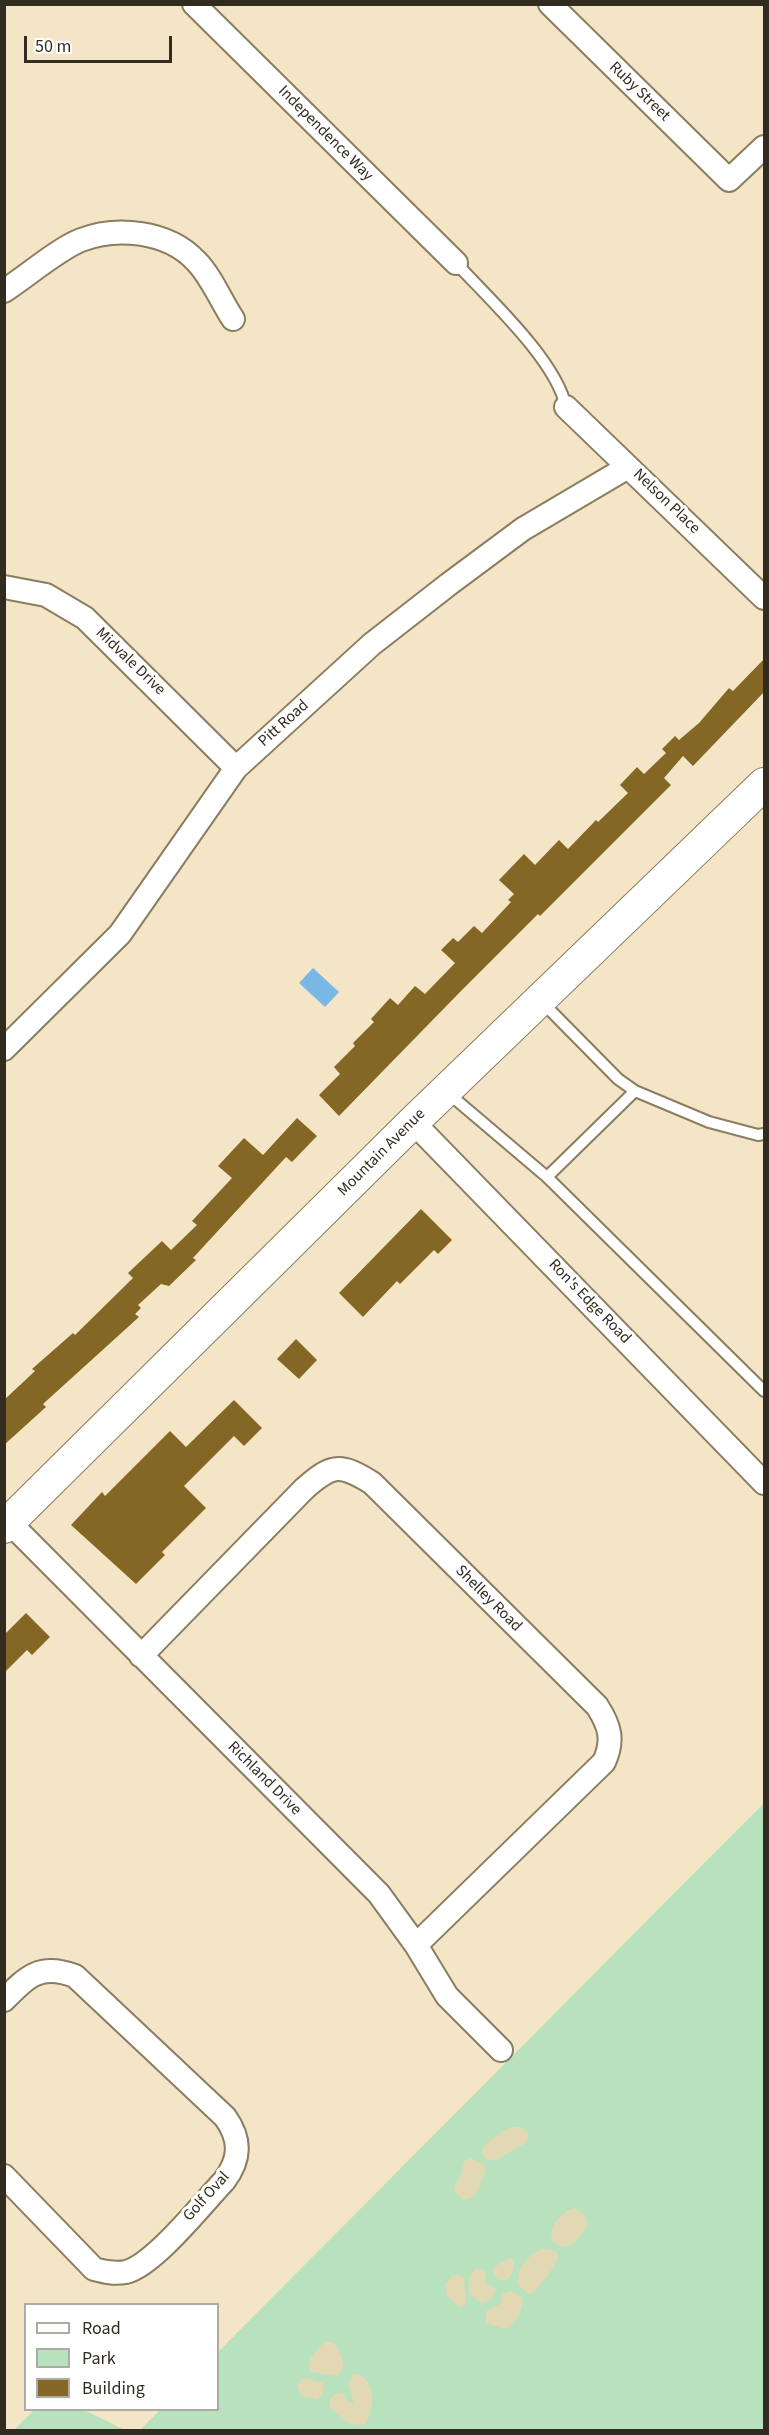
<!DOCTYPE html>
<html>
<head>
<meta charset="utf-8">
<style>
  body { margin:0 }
  #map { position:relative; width:769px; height:2435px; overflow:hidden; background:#f3e5c5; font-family:"Source Sans 3",sans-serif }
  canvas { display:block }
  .frame { position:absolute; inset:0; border:6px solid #322c20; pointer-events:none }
  .legend { position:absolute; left:24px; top:2303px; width:195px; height:108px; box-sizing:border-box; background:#fff; border:2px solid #adaba6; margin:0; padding:8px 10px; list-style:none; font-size:18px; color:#322c20 }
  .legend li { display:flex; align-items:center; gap:12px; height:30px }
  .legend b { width:30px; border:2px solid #adaba6 }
  .scale { position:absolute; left:24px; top:36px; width:148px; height:27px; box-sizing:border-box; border:3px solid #322c20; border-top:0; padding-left:8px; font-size:18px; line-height:21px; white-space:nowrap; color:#322c20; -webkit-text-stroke:4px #fff; paint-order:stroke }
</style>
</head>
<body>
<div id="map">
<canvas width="769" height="2435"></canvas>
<div class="frame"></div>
<ul class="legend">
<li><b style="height:8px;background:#fff"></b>Road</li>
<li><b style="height:16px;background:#b7e2bd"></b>Park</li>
<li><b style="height:16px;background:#846724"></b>Building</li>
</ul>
<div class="scale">50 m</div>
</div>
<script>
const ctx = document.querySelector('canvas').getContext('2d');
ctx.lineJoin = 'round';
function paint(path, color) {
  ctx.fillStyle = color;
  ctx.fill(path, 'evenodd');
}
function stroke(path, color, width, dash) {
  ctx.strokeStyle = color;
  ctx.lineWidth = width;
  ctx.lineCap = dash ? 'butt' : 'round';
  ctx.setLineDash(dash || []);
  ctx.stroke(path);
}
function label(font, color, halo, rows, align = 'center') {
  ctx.font = font + ' "Source Sans 3",sans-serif';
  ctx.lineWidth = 6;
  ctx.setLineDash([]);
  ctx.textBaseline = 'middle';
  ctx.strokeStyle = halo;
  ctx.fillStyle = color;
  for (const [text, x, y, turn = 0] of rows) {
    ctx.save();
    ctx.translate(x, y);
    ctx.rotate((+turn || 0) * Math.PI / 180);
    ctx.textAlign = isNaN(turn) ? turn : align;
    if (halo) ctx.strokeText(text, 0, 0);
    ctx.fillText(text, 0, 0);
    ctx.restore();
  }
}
paint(new Path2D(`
  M764 1803V2430H140L160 2410H218V2352Z
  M34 2410H84L125 2430H14Z`), '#b7e2bd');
paint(new Path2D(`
  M514 2127H521L528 2133 527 2142 496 2160 485 2159 482 2151 485 2144C497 2138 500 2129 514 2127Z
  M469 2158 484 2164 486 2171 475 2196 464 2200 455 2193 454 2187 461 2175 464 2162Z
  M575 2208 585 2215 588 2225 575 2243 563 2247 552 2241C548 2227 561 2211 575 2208Z
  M548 2248 558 2253C558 2266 542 2281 534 2293H527L518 2285C515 2267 531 2251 548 2248Z
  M509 2258 514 2260 513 2271 507 2280H498L493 2273 494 2267Z
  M477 2268 486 2271 485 2283 496 2289 492 2299 482 2303 470 2295C468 2285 468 2274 477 2268Z
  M458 2275 463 2276C465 2285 467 2297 465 2306L459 2307 447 2296 445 2284 452 2276Z
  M512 2291 523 2298C523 2310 515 2324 505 2329L486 2323V2311L500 2304 502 2294Z
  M325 2341 335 2344C341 2355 349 2366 337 2376L312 2372 308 2367 310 2358Z
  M353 2374C377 2375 375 2411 365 2424 349 2428 341 2418 330 2407V2399L337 2393H342L349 2402 354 2403 348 2384Z
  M302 2378 322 2382 324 2385 322 2395 317 2399 301 2396 297 2386Z`), '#e2d9b4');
paint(new Path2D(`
  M313 968 339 992 325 1007 299 983Z`), '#79b7e4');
paint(new Path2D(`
  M765 658V691L693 766 683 756 664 778 671 785 540 916 538 914 460 992 339 1116 319 1095 340 1074 334 1067 355 1046 353 1043 374 1022 371 1019 390 998 398 1005 415 986 425 994 455 963 441 950 453 938 458 942 474 926 482 933 511 902 508 900 514 894 499 880 524 854 535 865 559 840 568 849 596 820 598 822 628 793 620 785 637 767 644 774 666 753 662 749 675 736 679 740 699 723 729 688 733 691Z
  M297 1118 317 1136 292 1162 286 1157 193 1258 196 1260 169 1286 161 1284 138 1305 141 1308 135 1314 139 1317 43 1404 46 1407 4 1445V1400L35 1371 32 1369 73 1333 75 1335 133 1278 128 1273 162 1241 171 1250 197 1225 192 1221 232 1178 218 1166 244 1138 263 1155Z
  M421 1209 452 1240 438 1254 434 1250 400 1284 397 1281 363 1317 339 1293Z
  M296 1339 317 1360 299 1379 277 1359Z
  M234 1400 262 1428 244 1446 234 1436 184 1486 206 1508 162 1552 165 1555 136 1584 71 1525 102 1492 105 1496 170 1431 186 1447Z
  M26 1613 50 1637 32 1655 27 1650 4 1673V1635Z`), '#846724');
const lane = new Path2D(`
  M456 263C489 299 556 360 566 407
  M542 1002 618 1079 635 1091 709 1122 758 1135 764 1134
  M448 1093 547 1177 764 1391
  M547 1177 635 1091`);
const street = new Path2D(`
  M194 4 456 263
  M550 4 729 180 764 147
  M4 291C26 277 58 249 81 240 117 226 168 231 196 261 211 276 221 301 233 319
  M566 407 764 598
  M4 587 46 595 85 618 236 768
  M4 1049 120 934 236 768 372 644 449 584 523 529 628 467
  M413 1122 764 1483
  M9 1522 379 1894 416 1945 447 1996 501 2050
  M141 1656 304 1489C332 1464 340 1463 372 1483L597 1706C610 1726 614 1740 604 1762L416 1945
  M4 2000C28 1976 40 1963 75 1976L225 2117C241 2139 241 2159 224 2181 203 2203 154 2265 126 2272 114 2274 105 2272 94 2269L4 2176`);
const secondary = new Path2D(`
  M4 1527 413 1122 764 784`);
stroke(lane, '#8a7d60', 14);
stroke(street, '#8a7d60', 26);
stroke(secondary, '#8a7d60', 34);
stroke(lane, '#fff', 10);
stroke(street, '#fff', 22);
stroke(secondary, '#fff', 32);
label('16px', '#322c20', '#fff', [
  ["Ruby Street",639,92,44],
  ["Independence Way",325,134,45],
  ["Nelson Place",666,502,44],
  ["Midvale Drive",130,662,44],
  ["Pitt Road",284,724,-42],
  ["Mountain Avenue",382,1153,-45],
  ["Ron's Edge Road",589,1302,46],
  ["Shelley Road",488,1599,45],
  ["Richland Drive",264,1779,45],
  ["Golf Oval",207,2197,-48]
]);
</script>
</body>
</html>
